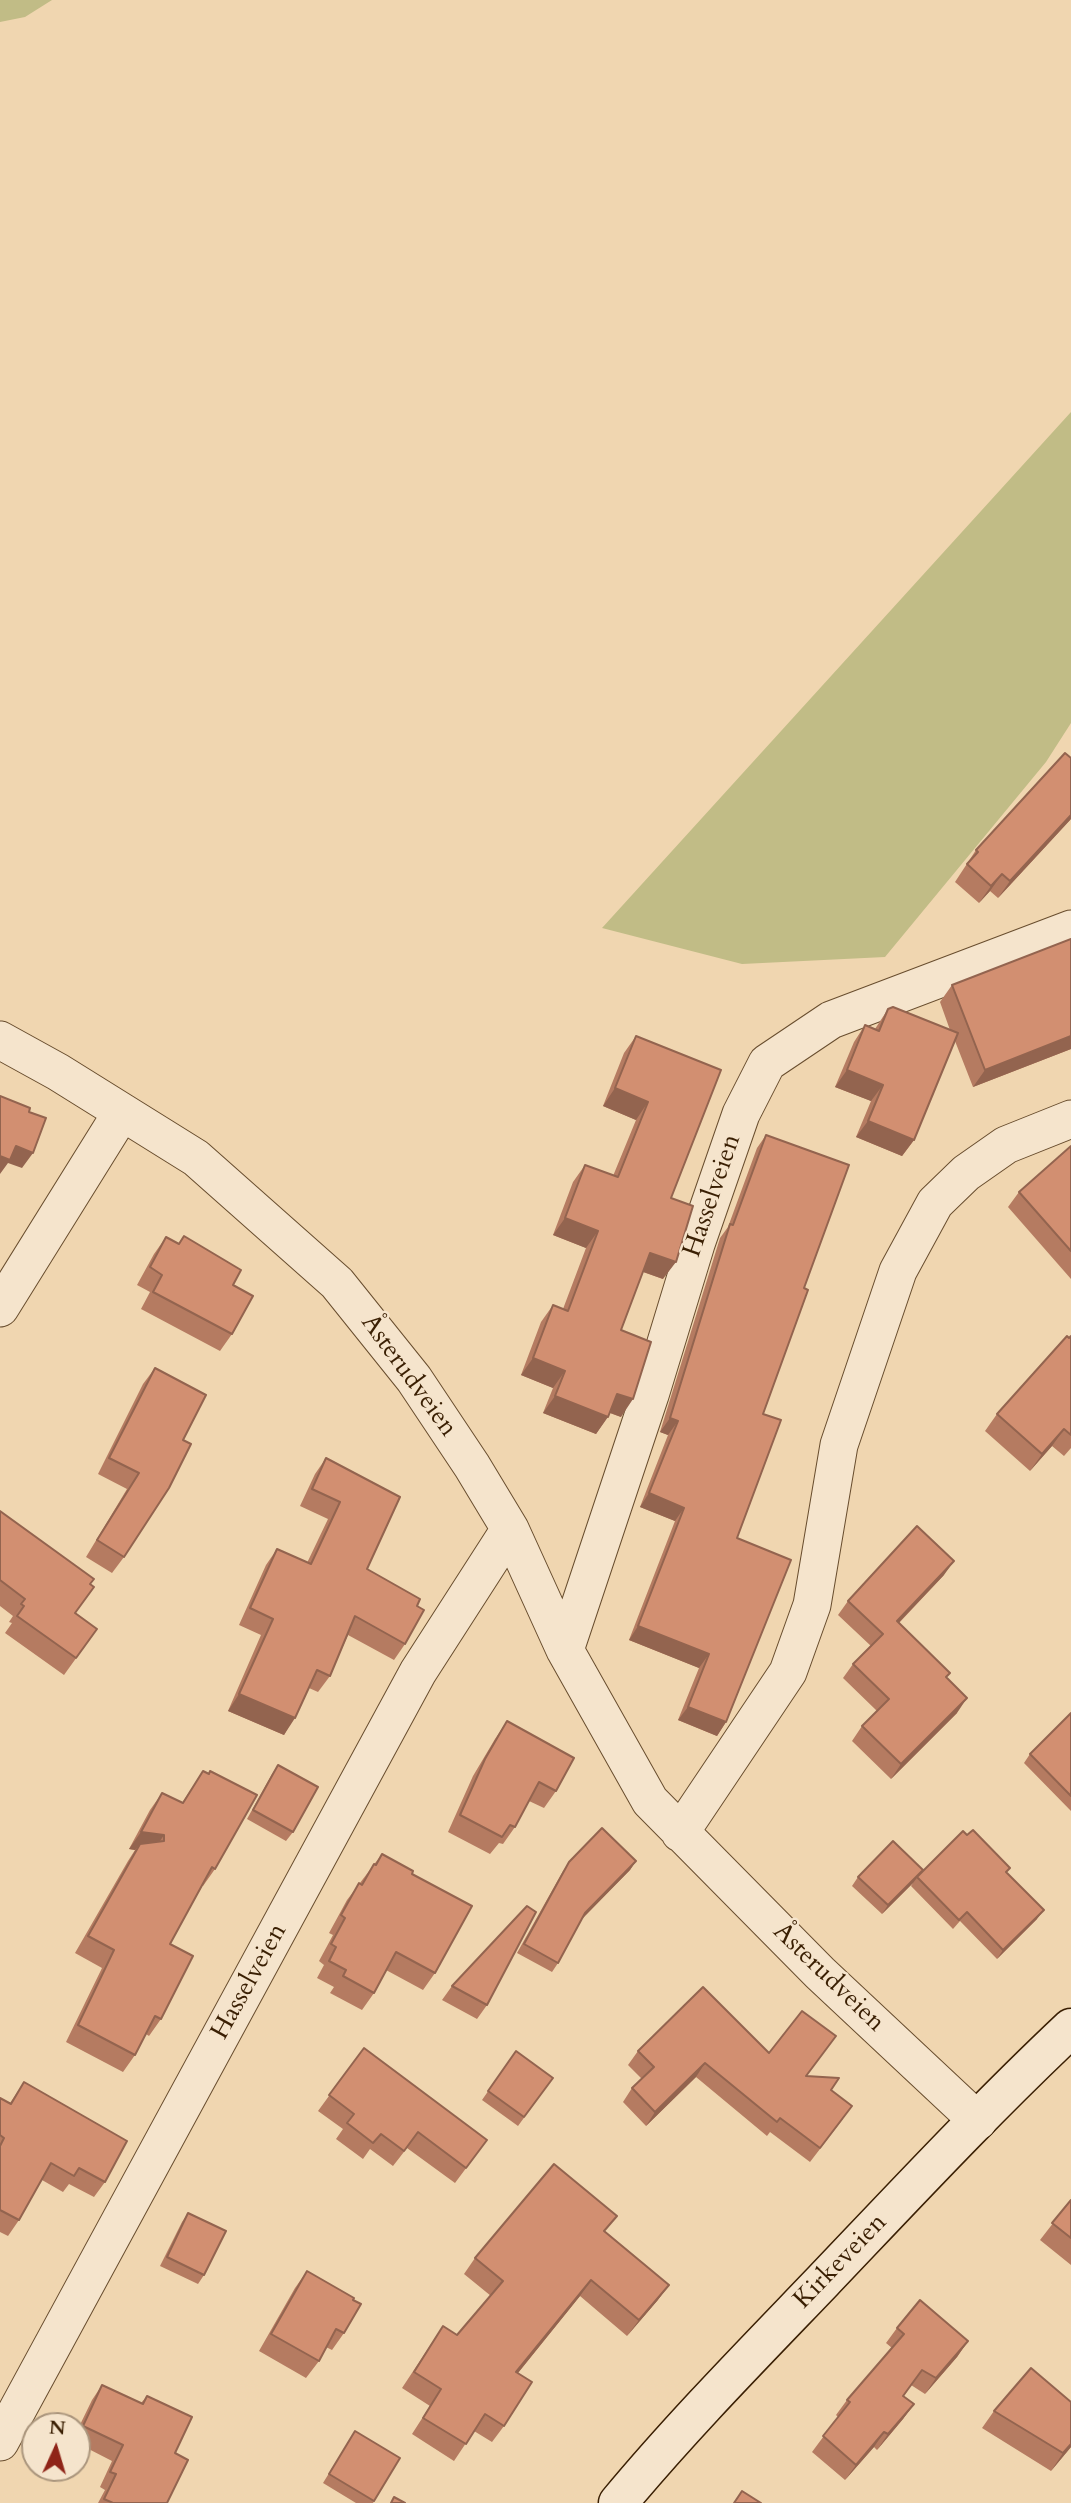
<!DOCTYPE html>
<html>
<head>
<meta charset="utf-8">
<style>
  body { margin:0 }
  #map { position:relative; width:1071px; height:2503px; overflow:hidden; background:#f0d6b0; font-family:Cardo,serif }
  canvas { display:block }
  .north { position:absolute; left:21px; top:2412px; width:70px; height:70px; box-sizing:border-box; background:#f5e4cc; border:2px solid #aa957c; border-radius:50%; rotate:4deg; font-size:19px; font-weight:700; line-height:28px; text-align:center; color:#3a1f03 }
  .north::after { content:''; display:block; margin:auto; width:24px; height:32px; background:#8f2418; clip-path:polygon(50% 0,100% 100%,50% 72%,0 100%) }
</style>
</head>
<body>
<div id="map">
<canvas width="1071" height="2503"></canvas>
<div class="north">N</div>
</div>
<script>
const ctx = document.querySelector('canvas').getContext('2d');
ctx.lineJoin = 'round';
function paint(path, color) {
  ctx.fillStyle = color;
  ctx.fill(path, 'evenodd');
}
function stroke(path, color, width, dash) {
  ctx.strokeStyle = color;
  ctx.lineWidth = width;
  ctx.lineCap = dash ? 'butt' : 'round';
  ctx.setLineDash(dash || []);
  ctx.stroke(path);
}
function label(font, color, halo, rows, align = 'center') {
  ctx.font = font + ' Cardo,serif';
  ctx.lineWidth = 5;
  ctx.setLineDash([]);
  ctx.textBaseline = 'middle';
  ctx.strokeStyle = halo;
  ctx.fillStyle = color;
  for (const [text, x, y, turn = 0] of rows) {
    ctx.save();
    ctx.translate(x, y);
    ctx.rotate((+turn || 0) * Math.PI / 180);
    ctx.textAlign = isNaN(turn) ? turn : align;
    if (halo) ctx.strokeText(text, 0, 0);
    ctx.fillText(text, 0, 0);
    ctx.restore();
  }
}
paint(new Path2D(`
  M0 0H52L25 17 0 22Z
  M1071 412V723L1046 762 885 957 742 964 602 928Z`), '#c1bc86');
const minor = new Path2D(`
  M0 1040 58 1072 196 1158 337 1283 414 1379 472 1466 510 1529 565 1650 650 1801 820 1973 978 2121
  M0 1308 122 1112
  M565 1650 650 1395 696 1244 741 1114 767 1063 831 1020 1071 929
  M680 1833 788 1672 812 1605 839 1445 898 1271 935 1203 966 1173 1006 1145 1071 1119
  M0 2442 418 1672 510 1529`);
const secondary = new Path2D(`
  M618 2503C682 2426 753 2354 823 2281 904 2196 985 2109 1071 2028`);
stroke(minor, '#684d2e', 39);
stroke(secondary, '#3a1f03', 41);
stroke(minor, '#f5e4cc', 37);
stroke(secondary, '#f5e4cc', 38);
paint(new Path2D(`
  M1071 819 998 898 990 891 979 903 955 882 976 850Z
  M952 985 1071 1049 973 1087 955 1041 914 1140 902 1156 856 1137 871 1101 835 1087 854 1042 865 1025 875 1029 888 1009 950 1030 940 1002Z
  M636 1036 671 1198 663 1279 643 1272 621 1330V1417L610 1413 596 1434 543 1413 553 1388 521 1375 541 1322 553 1305 563 1309 586 1248 553 1235 573 1182 585 1165 613 1176 636 1120 603 1106 624 1053Z
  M766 1135 804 1288 763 1414 737 1538 726 1722 717 1736 678 1720 699 1668 629 1640 675 1521 640 1507 668 1435 660 1432 720 1238 728 1227 757 1148Z
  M1071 1146V1279L1008 1207 1019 1192Z
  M184 1236 233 1285 232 1334 220 1351 141 1309 150 1292 137 1285 154 1254 166 1237 178 1244Z
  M1071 1336V1448L1064 1456 1052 1446 1030 1471 985 1431 997 1414Z
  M155 1368 206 1395 124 1557 112 1573 86 1557 127 1489 98 1474 143 1384Z
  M326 1458 367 1569 417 1606 405 1644 394 1660 348 1635 330 1676 318 1692 309 1688 284 1735 228 1711 261 1635 239 1625 266 1565 277 1549 307 1563 328 1519 300 1506 315 1474Z
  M0 1511 90 1584 76 1613 97 1629 64 1675 5 1633 12 1623 9 1622 13 1616 0 1606Z
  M944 1575 899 1623 946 1678 957 1713 891 1779 852 1741 862 1726 877 1711 843 1678 853 1664 871 1646 838 1615 848 1601Z
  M1071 1713V1811L1024 1763 1030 1754Z
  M507 1721 556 1791 544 1808 529 1801 515 1827 503 1844 499 1843 490 1854 448 1832 473 1776 495 1739Z
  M278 1765 293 1832 286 1841 247 1819 272 1774Z
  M203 1771 208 1774 210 1771 215 1869 203 1886H202L170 1944 161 2019 149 2036 146 2034 135 2055 123 2072 66 2042 102 1968 75 1953 128 1861 135 1850 129 1849 150 1810 162 1793 182 1803Z
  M382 1854 412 1874 435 1973 423 1990 386 1970 374 1993 362 2010 330 1993 334 1987 317 1978 324 1965 319 1961 333 1935 329 1933 347 1900Z
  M636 1861 630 1870 582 1919 558 1963 552 1972 517 1953 563 1871 569 1862Z
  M1010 1868 1006 1873 1037 1919 997 1959 960 1921 953 1929 911 1886 913 1883 882 1914 852 1886 858 1877 923 1870Z
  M452 1986 487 2005 477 2019 442 2000Z
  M364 2048 487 2140 455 2183 407 2148 393 2166 370 2149 363 2159 336 2139 343 2129 318 2111Z
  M516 2051 553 2078 518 2126 482 2100Z
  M638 2051 769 2053 831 2090 843 2119 810 2162 770 2132 767 2136 696 2077 646 2126 623 2102 632 2088 642 2079 628 2065Z
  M24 2082 105 2182 94 2197 69 2184 63 2192 42 2180 19 2220 8 2236 0 2232V2098L10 2103Z
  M1071 2200V2265L1040 2240Z
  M188 2213 204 2275 198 2284 160 2266 182 2222Z
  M606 2232 669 2285 657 2301 627 2336 580 2296 518 2373 504 2426 492 2442 474 2431 454 2461 412 2434 430 2406 402 2388 443 2326 457 2335 491 2296 464 2274 475 2258Z
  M307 2271 344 2333 332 2350 326 2347 319 2361 306 2378 259 2351 295 2288Z
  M897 2328 968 2341 957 2357 925 2394 911 2385 904 2396 914 2404 903 2419 877 2450 874 2447 845 2480 812 2452 838 2417 836 2415 847 2400 892 2348 886 2343Z
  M102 2385 141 2403 147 2396 175 2453 167 2503H98L105 2490 100 2487 112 2461 77 2443V2431L92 2400Z
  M1071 2402V2447L1051 2471 982 2428 994 2411Z
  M355 2431 400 2458 373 2503H356L323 2483Z`), '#b57b61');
paint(new Path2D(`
  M1071 815V819L998 898 1010 881Z
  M1002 874 990 891 979 903 991 886Z
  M1071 1036V1049L973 1087 985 1070Z
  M847 1070 883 1085 871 1101 835 1087Z
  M615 1088 648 1102 636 1120 603 1106Z
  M868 1121 914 1140 902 1156 856 1137Z
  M16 1146 33 1153 22 1168 8 1163 0 1174V1156Z
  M565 1218 598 1231 586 1248 553 1235Z
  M650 1253 676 1262 663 1279 638 1270Z
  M533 1358 565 1371 553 1388 521 1375Z
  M617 1394 633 1399 621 1417 605 1411Z
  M555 1396 608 1417 596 1434 543 1413Z
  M670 1418 678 1421 668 1435 660 1432Z
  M1064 1429 1052 1446 1030 1471 1042 1454Z
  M649 1493 684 1508 675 1521 640 1507Z
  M954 1561 944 1575 887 1635 897 1621Z
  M638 1626 709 1654 699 1668 629 1640Z
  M239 1694 295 1718 284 1735 228 1711Z
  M967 1698 957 1713 891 1779 901 1764Z
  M688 1707 726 1722 717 1736 678 1720Z
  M141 1832 164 1835 152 1853 140 1844 135 1850 129 1849Z
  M636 1861 630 1870 579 1922 585 1913Z
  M923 1870 913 1883 882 1914 888 1905Z
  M1044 1910 1037 1919 997 1959 1003 1950Z
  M705 2063 696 2077 646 2126 655 2112Z
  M591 2280 580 2296 505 2389 516 2372Z
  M669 2285 657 2301 627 2336 639 2320Z
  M968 2341 957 2357 925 2394 936 2378Z
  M914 2404 903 2419 877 2450 888 2434Z
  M884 2432 874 2447 845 2480 856 2465Z
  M1071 2444V2447L1051 2471 1063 2453Z`), '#93644f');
const building = new Path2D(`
  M1065 753 1071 758V815L1010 881 1002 874 991 886 967 864 978 852 976 850Z
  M1071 939V1036L985 1070 952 985Z
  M893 1007 958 1033 914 1140 868 1121 883 1085 847 1070 865 1025 879 1031 888 1009Z
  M636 1036 721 1070 671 1198 693 1206 676 1262 650 1253 621 1330 651 1342 633 1399 617 1394 608 1417 555 1396 565 1371 533 1358 553 1305 568 1311 598 1231 565 1218 585 1165 618 1177 648 1102 615 1088Z
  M0 1096 30 1108 29 1112 46 1118 33 1153 16 1146 10 1160 0 1156Z
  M766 1135 849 1165 804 1288 808 1290 763 1414 781 1420 737 1538 791 1560 726 1722 688 1707 709 1654 638 1626 684 1508 649 1493 678 1421 670 1418 726 1237 730 1224 733 1225Z
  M1071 1146V1251L1019 1192Z
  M184 1236 241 1270 233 1285 253 1296 232 1334 153 1292 162 1275 150 1267 166 1237 179 1244Z
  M1067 1336 1069 1338 1071 1336V1435L1064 1429 1042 1454 997 1414Z
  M155 1368 206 1395 183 1440 191 1444 169 1488 124 1557 97 1540 139 1473 109 1458Z
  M326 1458 400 1497 367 1569 420 1599 417 1606 424 1610 405 1644 355 1616 330 1676 317 1670 295 1718 239 1694 273 1619 250 1608 277 1549 311 1564 340 1502 312 1489Z
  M0 1511 94 1579 90 1584 94 1587 75 1613 97 1629 76 1658 17 1616 24 1606 21 1604 25 1599 0 1580Z
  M917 1526 954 1561 897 1621 950 1673 946 1677 967 1698 901 1764 862 1726 889 1699 853 1664 883 1634 848 1601Z
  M1071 1713V1796L1030 1754Z
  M507 1721 574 1758 556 1791 539 1782 515 1827 510 1825 502 1837 460 1815 485 1759Z
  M278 1765 318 1787 293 1832 253 1810Z
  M203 1771 209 1774 210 1771 257 1795 215 1869 212 1867 170 1944 193 1956 161 2019 155 2016 135 2055 78 2025 114 1950 88 1936 140 1844 164 1841V1835L141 1832 162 1793 183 1803Z
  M602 1828 636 1861 585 1913 558 1963 524 1944 569 1862Z
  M973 1830 1010 1868 1006 1872 1044 1910 1003 1950 967 1912 959 1920 917 1877 963 1831 967 1835Z
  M893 1841 923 1870 888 1905 858 1877Z
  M382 1854 413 1871 412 1874 472 1906 435 1973 396 1952 374 1993 343 1976 346 1970 329 1961 336 1947 331 1944 345 1918 341 1915 359 1883 362 1885 374 1864 376 1865Z
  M527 1906 536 1912 487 2005 452 1986Z
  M703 1987 769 2053 802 2011 836 2036 806 2076 839 2078 831 2090 852 2106 820 2148 780 2118 777 2122 705 2063 655 2112 632 2088 654 2067 638 2051Z
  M364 2048 487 2140 466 2168 418 2132 404 2151 381 2134 373 2143 347 2123 354 2114 329 2095Z
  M516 2051 553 2078 524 2117 488 2091Z
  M24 2082 127 2141 105 2182 79 2168 74 2176 51 2163 19 2220 0 2210V2146L4 2138 0 2135V2098L11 2104Z
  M554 2164 617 2216 604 2231 669 2285 639 2320 591 2280 516 2372 532 2382 504 2426 485 2414 466 2444 423 2418 441 2389 414 2372 443 2326 457 2335 503 2281 475 2258Z
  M1071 2200V2238L1052 2223Z
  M188 2213 226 2231 204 2275 167 2257Z
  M307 2271 354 2298 353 2300 361 2304 344 2333 336 2329 319 2361 271 2334Z
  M920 2300 968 2341 936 2378 922 2370 903 2396 914 2404 888 2434 884 2432 856 2465 823 2436 850 2402 847 2400 904 2334 897 2328Z
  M1031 2368 1071 2402V2444L1063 2453 994 2411Z
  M102 2385 143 2404 147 2396 192 2417 175 2453 188 2460 167 2503H113L104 2499 116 2474 110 2472 123 2445 83 2426Z
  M355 2431 400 2458 374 2501 329 2474Z
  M742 2491 761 2503H734Z
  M394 2497 405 2503H391Z`);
paint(building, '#d28f71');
stroke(building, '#93644f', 2);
label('26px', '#3a1f03', '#f5e4cc', [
  ["Hasselveien",713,1196,-71],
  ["Åsterudveien",408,1376,54],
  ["Åsterudveien",828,1978,44],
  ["Hasselveien",250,1982,-61],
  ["Kirkeveien",841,2262,-46]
]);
</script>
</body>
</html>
